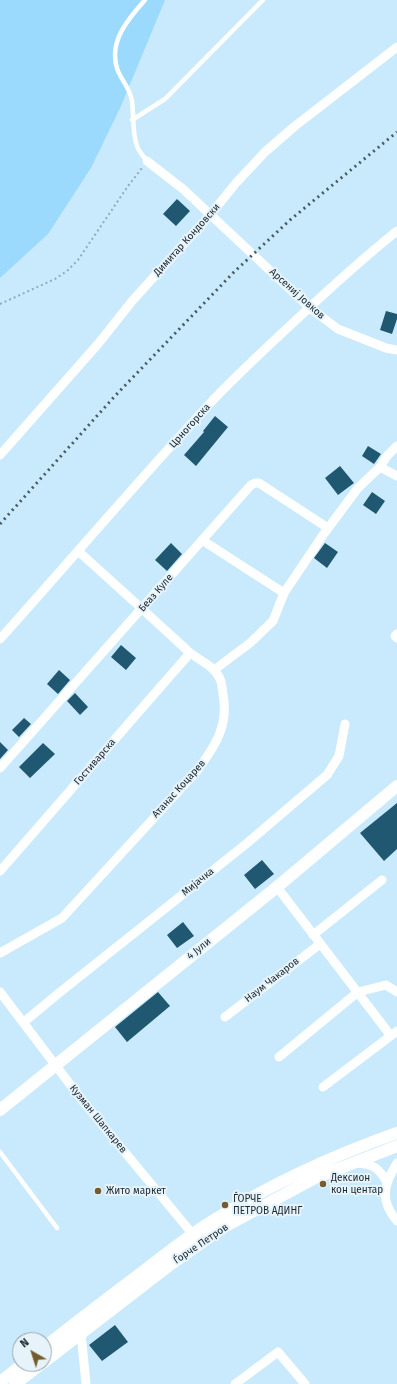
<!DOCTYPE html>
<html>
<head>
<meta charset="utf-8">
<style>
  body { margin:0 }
  #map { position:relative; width:397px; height:1384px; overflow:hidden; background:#c8eafc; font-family:"Fira Sans",sans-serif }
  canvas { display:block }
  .north { position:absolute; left:12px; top:1332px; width:40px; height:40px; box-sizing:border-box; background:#e6f3fb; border:1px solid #95a2a9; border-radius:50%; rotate:321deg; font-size:11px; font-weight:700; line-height:16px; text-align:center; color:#1b282e }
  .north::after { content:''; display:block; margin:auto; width:14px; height:18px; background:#755c2d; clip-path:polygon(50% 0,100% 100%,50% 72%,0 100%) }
</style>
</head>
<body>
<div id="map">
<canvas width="397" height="1384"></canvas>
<div class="north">N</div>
</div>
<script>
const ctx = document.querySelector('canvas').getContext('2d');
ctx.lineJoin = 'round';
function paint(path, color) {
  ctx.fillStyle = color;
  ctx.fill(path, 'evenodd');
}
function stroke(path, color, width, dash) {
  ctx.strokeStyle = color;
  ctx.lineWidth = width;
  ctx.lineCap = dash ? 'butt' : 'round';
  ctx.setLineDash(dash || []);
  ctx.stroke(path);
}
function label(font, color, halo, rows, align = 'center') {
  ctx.font = font + ' "Fira Sans",sans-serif';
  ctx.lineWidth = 4;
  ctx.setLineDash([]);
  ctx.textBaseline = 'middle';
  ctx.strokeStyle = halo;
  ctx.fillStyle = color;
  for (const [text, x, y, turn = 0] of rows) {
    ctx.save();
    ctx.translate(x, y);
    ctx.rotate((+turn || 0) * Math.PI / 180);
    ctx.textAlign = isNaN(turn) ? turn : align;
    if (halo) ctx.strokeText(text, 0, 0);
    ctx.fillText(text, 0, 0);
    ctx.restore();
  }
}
paint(new Path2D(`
  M0 0H165L121 106 91 168 48 234 0 278Z`), '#9bdafc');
paint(new Path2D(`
  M177 199 190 211 176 226 163 214Z
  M386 311 397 314V319L392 334 380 330Z
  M215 416 228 427 196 466 184 455 204 432 203 431Z
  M368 446 381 454 374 464 362 456Z
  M340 466 354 483 338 495 325 478Z
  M372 492 385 501 376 514 363 505Z
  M171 543 182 554 167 571 155 560Z
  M325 543 338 552 327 568 314 558Z
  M121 645 136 658 126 670 111 657Z
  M59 670 70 680 58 694 47 684Z
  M75 693 88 707 80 715 67 701Z
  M24 718 31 724 19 737 12 730Z
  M0 742 8 750 0 759Z
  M43 743 55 754 30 778 19 767Z
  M397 803V849L384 861 360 833Z
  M262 860 274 874 255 889 244 875Z
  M183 922 194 936 177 948 167 935Z
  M158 992 170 1006 127 1042 115 1027Z
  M115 1325 128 1342 102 1361 89 1345Z`), '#215871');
stroke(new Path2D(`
  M0 304 55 279 67 271 78 260 128 186 142 168`), '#90abb9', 2, [2, 3]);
stroke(new Path2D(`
  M145 0C128 19 107 43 118 71 123 83 129 86 132 101 134 116 132 132 137 146 139 152 144 157 147 161
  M132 120 165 99 263 0
  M0 1152 57 1228`), '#fff', 4.5);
stroke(new Path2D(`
  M147 161 183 189 310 308 338 329 386 348 397 350
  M0 455 98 344 133 300 210 215 236 183 265 152 295 126 397 47
  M380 467 397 476
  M202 540 284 593
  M397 634 395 636 397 638
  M0 639C72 559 141 477 215 398 241 371 268 346 295 321 328 290 362 259 397 231
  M214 670 250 643 273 621 284 593 323 535 358 488 380 467 387 456 397 446
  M0 768 251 485 255 483H259L328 528
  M0 871 190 653
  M277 887 391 1036
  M313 935 382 880
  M0 953 62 918 197 771C215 746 229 726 223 694 222 689 222 683 220 679 215 666 198 660 188 651 152 618 115 584 78 551
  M0 992 85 1104 200 1243
  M225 1017 320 944
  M24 1022 59 993 246 844 327 775 339 756 345 724
  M279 1057 358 992 386 985 397 992
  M323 1087 397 1031
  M356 1163C373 1164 378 1167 387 1182
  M397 1163C384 1184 379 1200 397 1221
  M81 1333 86 1384
  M235 1384 278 1352 305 1384`), '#fff', 9);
stroke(new Path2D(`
  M0 1110 277 887 397 786
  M44 1348C77 1321 111 1296 145 1270 169 1252 193 1232 219 1217 275 1182 335 1155 397 1133
  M44 1362 171 1264 224 1227 315 1178 397 1146
  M0 1382 23 1364
  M15 1384 41 1364`), '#fff', 12);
stroke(new Path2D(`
  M0 524 114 397 234 272 290 220 397 132`), '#485a63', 3, [2, 4]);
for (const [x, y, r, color] of [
  [323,1184,4,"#755c2d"],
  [98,1191,4,"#755c2d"],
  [225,1205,4,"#755c2d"]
]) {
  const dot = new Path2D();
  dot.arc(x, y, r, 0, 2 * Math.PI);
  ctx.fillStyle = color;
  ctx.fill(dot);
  stroke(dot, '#e6f3fb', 1.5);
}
label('10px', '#1b282e', '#e6f3fb', [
  ["Димитар Кондовски",187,240,-48],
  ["Арсениј Јовков",297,294,42],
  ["Црногорска",190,426,-48],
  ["Беаз Куле",156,593,-49],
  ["Гостиварска",95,762,-49],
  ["Атанас Коцарев",179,789,-48],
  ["Мијачка",198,882,-39],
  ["4 Јули",199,949,-39],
  ["Наум Чакаров",272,980,-38],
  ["Кузман Шапкарев",98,1119,51],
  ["Ѓорче Петров",201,1244,-34]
]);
label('10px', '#1b282e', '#e6f3fb', [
  ["Дексион",331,1178],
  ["кон центар",331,1190],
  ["Жито маркет",106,1191],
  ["ЃОРЧЕ",233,1199],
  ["ПЕТРОВ АДИНГ",233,1211]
], 'left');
</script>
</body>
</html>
